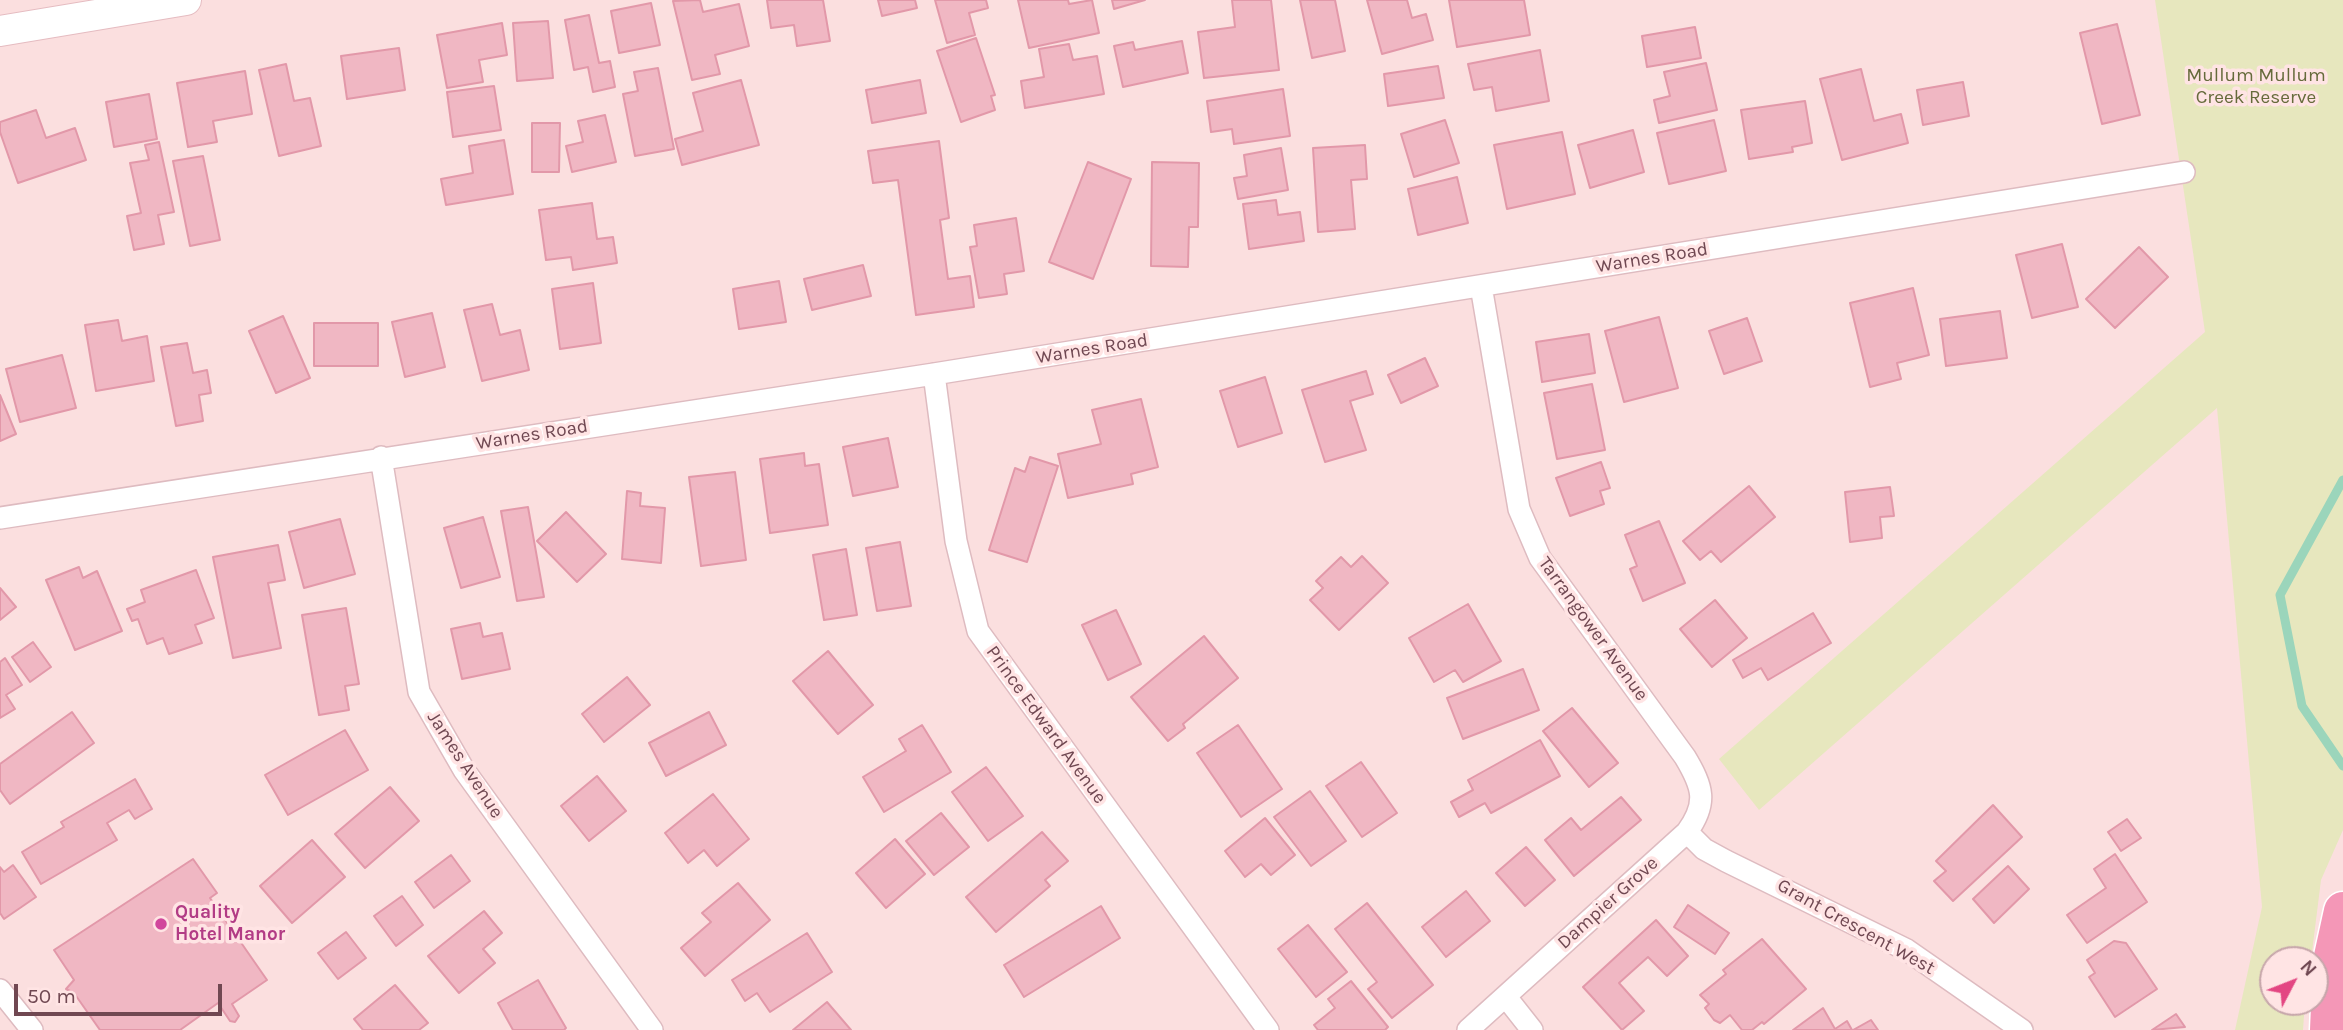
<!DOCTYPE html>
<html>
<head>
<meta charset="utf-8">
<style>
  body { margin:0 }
  #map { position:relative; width:2343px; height:1030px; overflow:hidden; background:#fbdfdf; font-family:Karla,sans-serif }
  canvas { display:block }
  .north { position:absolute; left:2259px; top:946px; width:70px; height:70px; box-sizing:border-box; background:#ffe4e4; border:2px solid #c6a6aa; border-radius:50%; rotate:48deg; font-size:19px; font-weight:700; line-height:28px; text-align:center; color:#704852 }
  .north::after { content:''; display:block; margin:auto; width:24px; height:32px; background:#e34682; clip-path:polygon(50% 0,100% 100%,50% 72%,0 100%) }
  .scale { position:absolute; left:14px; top:984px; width:208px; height:32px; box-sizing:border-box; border:4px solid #704852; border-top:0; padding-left:9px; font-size:21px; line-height:24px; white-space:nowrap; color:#704852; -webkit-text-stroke:5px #ffe4e4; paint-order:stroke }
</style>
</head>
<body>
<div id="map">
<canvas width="2343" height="1030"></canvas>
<div class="north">N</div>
<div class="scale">50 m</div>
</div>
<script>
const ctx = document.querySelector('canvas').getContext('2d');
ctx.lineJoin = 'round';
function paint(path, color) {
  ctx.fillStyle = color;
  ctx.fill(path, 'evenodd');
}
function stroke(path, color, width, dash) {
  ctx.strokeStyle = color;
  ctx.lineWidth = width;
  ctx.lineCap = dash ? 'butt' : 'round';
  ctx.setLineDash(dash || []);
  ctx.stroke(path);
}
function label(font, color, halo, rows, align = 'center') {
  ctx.font = font + ' Karla,sans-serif';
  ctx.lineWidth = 7;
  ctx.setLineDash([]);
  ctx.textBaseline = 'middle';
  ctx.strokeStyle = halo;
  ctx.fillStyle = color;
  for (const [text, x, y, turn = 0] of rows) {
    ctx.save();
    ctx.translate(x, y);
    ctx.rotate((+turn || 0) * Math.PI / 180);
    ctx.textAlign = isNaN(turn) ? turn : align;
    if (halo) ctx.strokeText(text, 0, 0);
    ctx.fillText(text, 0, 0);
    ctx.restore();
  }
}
paint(new Path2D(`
  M2155 0H2343V830L2321 880 2311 960H2273V1002H2305L2303 1030H2235L2262 907 2217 408 1759 810 1719 759 2205 332Z`), '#e7e7be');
stroke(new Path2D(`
  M2343 480 2280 595 2302 706 2343 766`), '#9bd5bb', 9);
const building = new Path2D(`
  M700 0 703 12 739 4 749 46 715 55 720 74 692 80 673 1Z
  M767 0H823L830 41 797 46 794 25 771 28Z
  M878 0H915L917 8 882 16Z
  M935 0H986L988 8 969 13 975 35 947 43Z
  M1018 0H1068L1069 4 1092 0 1099 33 1029 48Z
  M1112 0H1145L1114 9Z
  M1232 0H1271L1279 70 1204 78 1198 32 1235 27Z
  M1300 0H1335L1345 51 1312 58Z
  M1367 0H1407L1412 18 1426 14 1433 40 1382 54Z
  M1449 0H1524L1530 35 1457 47Z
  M651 3 660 45 619 53 611 11Z
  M589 15 599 63 610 61 615 87 593 92 588 67 574 70 565 20Z
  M548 21 553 78 517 81 513 23Z
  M502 23 507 55 479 60 483 82 447 88 437 35Z
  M2117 24 2140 115 2102 124 2080 33Z
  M1695 27 1701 58 1647 67 1642 36Z
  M976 38 995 95 991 96 995 110 961 122 937 51Z
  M1182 41 1188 73 1123 87 1114 46 1133 42 1135 50Z
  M1069 44 1073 60 1097 56 1104 94 1025 108 1021 81 1044 77 1039 49Z
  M399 48 405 90 347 99 341 56Z
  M1540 50 1549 101 1496 111 1492 87 1474 90 1468 64Z
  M1706 63 1717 110 1659 123 1654 100 1670 96 1664 72Z
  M286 64 294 101 310 98 321 146 279 156 259 70Z
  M1438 66 1444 98 1388 106 1384 74Z
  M658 68 674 149 635 156 623 94 638 91 634 72Z
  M1861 69 1874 121 1901 114 1908 143 1842 160 1820 79Z
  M245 71 252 114 213 121 217 142 188 147 177 83Z
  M741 80 759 145 682 165 675 139 703 131 693 93Z
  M920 80 926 113 872 123 866 90Z
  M1963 82 1969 116 1923 125 1917 90Z
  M494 86 501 130 453 137 447 92Z
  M1283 89 1290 136 1234 144 1232 129 1211 132 1207 101Z
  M149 94 157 139 114 147 106 102Z
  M1805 101 1812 143 1792 147 1793 152 1749 159 1741 110Z
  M36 110 46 138 75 128 86 160 18 183 0 132V122Z
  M605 115 616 162 572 172 566 146 583 142 578 121Z
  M1445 120 1459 163 1414 177 1401 134Z
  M1714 120 1726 171 1669 184 1657 133Z
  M532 123H560L559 172H532Z
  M1633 130 1644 172 1590 188 1578 145Z
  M1562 132 1575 194 1507 209 1494 145Z
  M504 140 513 194 446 205 441 179 473 173 469 146Z
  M939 141 949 218 940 220 948 279 970 276 974 307 916 315 898 180 873 183 868 151Z
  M159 142 174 212 158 215 164 244 134 250 127 216 141 213 130 163 149 160 145 145Z
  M1365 145 1367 179 1351 180 1355 229 1318 232 1313 148Z
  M1281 148 1288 190 1238 199 1234 178 1247 176 1244 155Z
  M203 156 220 240 190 246 173 161Z
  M1088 162 1131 179 1093 279 1049 262Z
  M1152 162 1199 163 1198 227H1189L1188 267 1151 266Z
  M1457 177 1468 223 1418 235 1408 189Z
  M1276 200 1278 215 1300 212 1304 241 1249 249 1243 204Z
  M592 203 597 239 613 237 617 263 573 270 571 257 546 260 539 210Z
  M1016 218 1024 271 1004 274 1007 294 979 298 970 247 977 246 974 225Z
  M2062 244 2078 307 2032 318 2016 255Z
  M2139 247 2168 277 2115 328 2086 299Z
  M863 265 871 296 812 310 804 279Z
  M779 281 786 322 739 329 733 289Z
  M593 283 601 343 560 349 552 289Z
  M1913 288 1929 355 1897 363 1901 379 1870 387 1850 303Z
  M492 304 500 335 520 330 529 370 482 381 464 310Z
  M2000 311 2007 358 1946 366 1940 319Z
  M432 313 445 367 405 377 392 322Z
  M283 316 310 378 276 393 249 331Z
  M1659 317 1678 388 1624 402 1605 331Z
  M1747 318 1762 361 1724 374 1709 331Z
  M118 320 122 341 147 336 154 381 96 391 85 325Z
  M314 323H378V366H314Z
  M1589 334 1595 373 1542 382 1536 342Z
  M187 343 193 373 207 370 211 393 199 395 203 421 176 426 161 347Z
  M62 355 76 408 20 422 6 369Z
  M1425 358 1438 386 1401 403 1388 375Z
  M1366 371 1373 394 1350 401 1366 450 1325 462 1302 390Z
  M1265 377 1282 433 1238 447 1220 391Z
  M1592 384 1605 450 1557 459 1544 393Z
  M0 395 16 434 0 441Z
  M1141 399 1158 467 1131 474 1133 484 1068 498 1058 454 1101 444 1092 410Z
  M888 438 898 487 853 496 843 447Z
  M804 453 805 466 819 464 828 525 770 533 760 459Z
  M1030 457 1058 466 1027 562 989 550 1015 468 1025 472Z
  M1601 462 1610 488 1600 491 1604 504 1570 516 1556 478Z
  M735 472 746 560 701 566 689 477Z
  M1749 486 1775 517 1721 562 1711 551 1700 560 1683 541Z
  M1890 487 1894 516 1880 517 1882 538 1850 542 1845 492Z
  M627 491 641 493 640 506 665 508 661 563 622 559Z
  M528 507 544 597 517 601 501 511Z
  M566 512 606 554 577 582 537 541Z
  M483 517 500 577 461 588 444 528Z
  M340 519 355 574 304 588 289 532Z
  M1659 521 1685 583 1643 601 1630 569 1637 566 1625 535Z
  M900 542 911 606 877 611 866 548Z
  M278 545 285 580 268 583 281 648 233 658 213 557Z
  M846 549 857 615 824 620 813 555Z
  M1362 556 1388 583 1339 630 1310 600 1323 588 1316 581 1341 557 1351 567Z
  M79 567 83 578 97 571 122 631 75 650 46 580Z
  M196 570 214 618 195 625 202 643 169 654 163 638 147 644 138 619 132 621 127 609 145 602 141 590Z
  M0 588 16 607 0 620Z
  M1715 600 1747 638 1712 667 1680 629Z
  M1468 604 1501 661 1463 682 1455 670 1434 682 1409 638Z
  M346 608 359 684 345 686 349 710 319 715 302 615Z
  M1116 610 1141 664 1108 680 1082 625Z
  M1813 613 1831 643 1768 680 1761 668 1743 678 1733 660Z
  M480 623 483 637 502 633 510 669 462 679 451 629Z
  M1204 636 1238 678 1183 724 1185 728 1168 741 1131 697Z
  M33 642 51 667 30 682 12 657Z
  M828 651 873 705 838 734 793 681Z
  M5 658 22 685 6 695 15 709 0 718V662Z
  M1523 669 1539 710 1463 739 1447 698Z
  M627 677 650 705 604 742 582 714Z
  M1572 708 1618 763 1589 787 1543 731Z
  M72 712 94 743 10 804 0 790V764Z
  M709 712 726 745 666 776 649 743Z
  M922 725 951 772 884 812 863 777 906 751 899 739Z
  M1238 725 1282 789 1241 817 1197 753Z
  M345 730 368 770 288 815 265 775Z
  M1540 740 1560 776 1491 813 1485 803 1459 817 1451 802 1473 790 1468 780Z
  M1361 762 1397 813 1362 837 1326 786Z
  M986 767 1023 816 988 841 952 792Z
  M597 776 626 811 589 841 561 806Z
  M135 779 152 809 135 819 129 810 107 823 117 840 41 884 22 852 64 827 61 822Z
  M390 787 419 821 365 868 335 834Z
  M1310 791 1346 841 1311 866 1274 817Z
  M713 794 749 839 717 866 704 850 688 863 665 833Z
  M1621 797 1641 820 1574 876 1545 840 1571 818 1581 830Z
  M1993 805 2022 837 1953 901 1934 881 1946 871 1936 861Z
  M941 813 969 847 934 875 906 841Z
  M1265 818 1295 855 1271 875 1261 864 1245 877 1225 851Z
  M2127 819 2141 838 2121 851 2108 832Z
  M1042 832 1068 861 1045 880 1050 886 996 932 966 897Z
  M895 839 925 874 886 908 856 873Z
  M312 840 345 877 292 923 260 886Z
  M1526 847 1555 880 1525 906 1496 873Z
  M2115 854 2147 902 2087 943 2067 915 2106 888 2094 869Z
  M451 855 470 881 434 908 415 882Z
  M193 859 217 893 210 898 267 980 232 1004 239 1016 235 1022 230 1021 218 1003 180 1030H100L74 993 66 989 74 980 54 950Z
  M13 865 36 897 4 919 0 913V867L4 872Z
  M2008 866 2029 889 1994 923 1973 899Z
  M738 883 770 920 705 976 681 948 711 922 702 913Z
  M1466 891 1490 921 1446 957 1422 927Z
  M402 896 423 925 396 946 374 916Z
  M1367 903 1433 985 1392 1018 1368 989 1377 982 1335 929Z
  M1688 905 1729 933 1715 954 1674 927Z
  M1101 906 1120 938 1024 997 1004 965Z
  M484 911 502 933 483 949 495 963 459 993 428 956Z
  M1656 920 1688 956 1667 976 1648 957 1619 983 1644 1011 1622 1030 1583 987Z
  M1308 925 1347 972 1316 997 1278 949Z
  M346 932 366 958 338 979 318 953Z
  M807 933 832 972 770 1012 757 993 745 1001 732 980Z
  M1762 939 1806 989 1764 1024 1762 1022 1752 1030H1742L1730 1015 1720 1023 1714 1020 1705 1008 1709 1004 1700 995 1726 974 1723 970Z
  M2114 941 2126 943 2157 989 2115 1017 2089 977 2095 973 2087 960Z
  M538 980 566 1028 564 1030H513L498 1003Z
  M1351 981 1388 1027 1385 1030H1318L1314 1025 1335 1008 1328 999Z
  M395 985 428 1023 419 1030H363L354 1019Z
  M827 1002 851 1030H793Z
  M1823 1008 1835 1029 1847 1021 1852 1030H1793Z
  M2176 1014 2185 1027 2152 1030Z
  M1871 1020 1878 1030H1853Z`);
paint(building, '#f0b7c3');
stroke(building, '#e298a9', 2);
const minor = new Path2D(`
  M934 374 956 541 978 631 1268 1030
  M381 457 419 692 464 770 652 1030
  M0 518 934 374 2184 172
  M1687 832 1704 849 1726 861 1907 950 2022 1030
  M0 990 32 1030
  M1506 997 1532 1030
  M1468 1030 1687 832C1708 803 1703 787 1685 757L1540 558 1519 509 1481 286`);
const secondary = new Path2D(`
  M0 31 186 0`);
const motorway = new Path2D(`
  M2329 1030 2332 961 2343 911`);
stroke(minor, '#debbc0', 24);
stroke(secondary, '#e5bcc1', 32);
stroke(motorway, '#fff', 41);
stroke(minor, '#fff', 21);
stroke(secondary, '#fff', 30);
stroke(motorway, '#f497b7', 38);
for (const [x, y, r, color] of [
  [161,924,7,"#d1479c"]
]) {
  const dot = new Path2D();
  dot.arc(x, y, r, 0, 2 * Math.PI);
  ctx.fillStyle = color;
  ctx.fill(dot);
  stroke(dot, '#ffe4e4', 2.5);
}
label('19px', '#666b3b', '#ffe4e4', [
  ["Mullum Mullum",2256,76],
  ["Creek Reserve",2256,98]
]);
label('19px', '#704852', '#ffe4e4', [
  ["Warnes Road",1652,258,-9],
  ["Warnes Road",1092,349,-9],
  ["Warnes Road",532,435,-9],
  ["Tarrangower Avenue",1593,629,54],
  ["Prince Edward Avenue",1046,725,54],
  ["James Avenue",465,765,57],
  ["Dampier Grove",1608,903,-42],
  ["Grant Crescent West",1856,927,29]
]);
label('bold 19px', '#b23c85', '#ffe4e4', [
  ["Quality",175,913],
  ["Hotel Manor",175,935]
], 'left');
</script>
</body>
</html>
